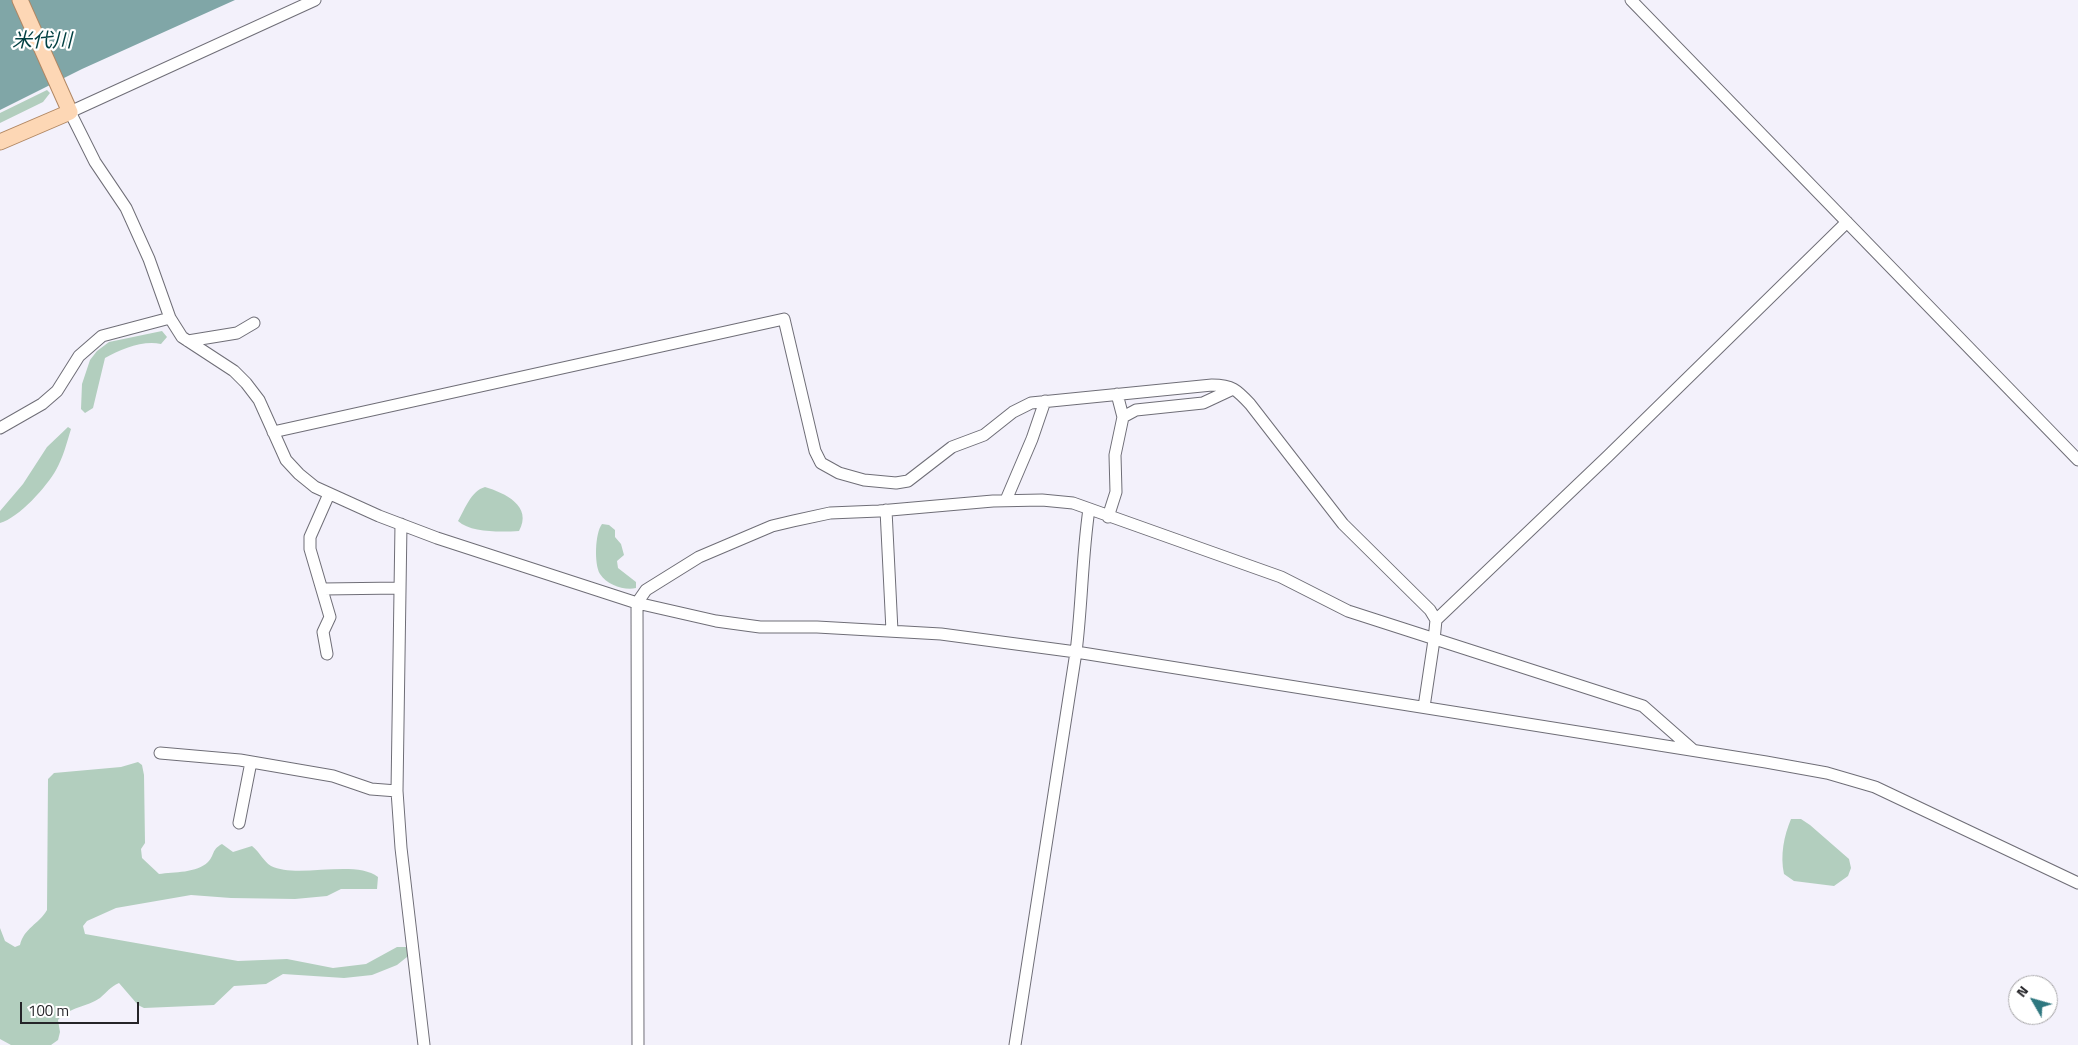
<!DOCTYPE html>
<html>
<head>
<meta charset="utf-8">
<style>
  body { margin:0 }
  #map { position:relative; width:2078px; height:1045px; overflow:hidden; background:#f3f1fb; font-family:"Titillium Web",sans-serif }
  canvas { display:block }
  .north { position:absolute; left:2008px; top:975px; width:50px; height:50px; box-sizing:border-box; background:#fff; border:1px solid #a8a7a9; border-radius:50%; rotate:308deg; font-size:14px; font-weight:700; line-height:20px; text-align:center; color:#252428 }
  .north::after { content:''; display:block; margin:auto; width:18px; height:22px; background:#2e777f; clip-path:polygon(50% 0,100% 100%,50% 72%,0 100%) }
  .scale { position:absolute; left:20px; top:1002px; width:119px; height:22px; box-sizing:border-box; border:2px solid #252428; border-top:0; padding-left:6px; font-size:15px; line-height:18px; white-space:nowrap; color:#252428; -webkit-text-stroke:4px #fff; paint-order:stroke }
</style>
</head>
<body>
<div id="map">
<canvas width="2078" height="1045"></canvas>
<div class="north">N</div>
<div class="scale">100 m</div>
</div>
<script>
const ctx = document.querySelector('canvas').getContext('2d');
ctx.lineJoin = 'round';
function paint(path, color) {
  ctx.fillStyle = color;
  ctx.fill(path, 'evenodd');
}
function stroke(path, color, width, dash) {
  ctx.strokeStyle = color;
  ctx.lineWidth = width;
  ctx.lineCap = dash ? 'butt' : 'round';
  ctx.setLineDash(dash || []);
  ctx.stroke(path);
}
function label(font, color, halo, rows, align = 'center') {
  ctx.font = font + ' "Titillium Web","Noto Sans JP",sans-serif';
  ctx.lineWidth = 4.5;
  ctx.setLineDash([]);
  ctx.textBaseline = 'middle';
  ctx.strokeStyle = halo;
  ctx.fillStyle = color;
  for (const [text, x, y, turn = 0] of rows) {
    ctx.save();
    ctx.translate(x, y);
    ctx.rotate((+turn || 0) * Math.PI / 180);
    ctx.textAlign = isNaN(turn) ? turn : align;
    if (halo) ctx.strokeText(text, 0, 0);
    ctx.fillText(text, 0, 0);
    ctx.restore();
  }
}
paint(new Path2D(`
  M47 90 50 93 43 102 0 123V113Z
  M162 331 167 337 161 344C143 340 121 349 105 358L93 408 85 413 81 409 82 384 90 360 97 351 109 342Z
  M68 427 71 429C67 442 63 458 56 470 47 486 19 518 0 523V511L23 484 47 447Z
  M485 487C505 493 533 506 519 531 501 532 471 533 458 521 465 509 471 491 485 487Z
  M602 524 609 525 615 530V537L621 544 624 555 617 561 618 568 636 582V588C625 591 607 585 600 574 594 564 595 533 602 524Z
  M138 762 142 765 144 775 145 843 141 849 142 858 159 874C174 872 197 873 208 862 215 855 211 850 222 844L233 852 252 846C260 852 263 861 271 866 297 879 355 859 378 877L377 889H341L327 896 295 899 231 898 191 895 116 908 87 921 83 926 85 934 238 961 287 959 333 968 366 964 397 947H406L408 950 407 957 397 965 372 975 344 978 283 974 266 984 234 986 214 1005 144 1008 138 1005 119 983C110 987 107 992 100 998 87 1007 69 1007 58 1020L60 1032 58 1040 51 1045H11L0 1039V928L5 941 15 947 20 945C24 928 39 924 47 910L48 779 54 773 121 767Z
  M1791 819H1801L1810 825 1849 859 1851 868 1848 876 1834 886 1794 881 1784 874C1780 855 1784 836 1791 819Z`), '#b2cebe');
paint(new Path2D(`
  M0 0H235L82 69 0 110Z`), '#80a6a7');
const minor = new Path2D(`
  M315 0 70 112 95 162 126 208 149 259 170 318 182 337 234 371 246 383 259 400 286 460 299 474 315 487 379 516 437 538 637 603 716 621 760 627H817L941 634 1076 652 1766 762 1827 773 1875 787 2078 883
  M1631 0 2078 460
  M188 341 237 333 254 323
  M1123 417 1136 410 1203 403 1233 389
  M0 428 42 404 57 391 79 356 102 336 170 318
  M273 432 784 319 815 451 821 463 839 473 864 480 896 483 908 481 952 447 984 435 1013 412 1031 403 1212 385C1232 385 1237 390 1250 404L1343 524 1430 610 1436 620 1434 640 1424 707
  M1006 500 1032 439 1045 401
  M886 510 892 631
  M1108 517 1116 492 1115 455 1123 417 1117 394
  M401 524 397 791 401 848 424 1045
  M323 589 400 588
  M1436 620 1608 456 1847 222
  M327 654 323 632 330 617 310 549V537L329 494
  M160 753 240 760 333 776 371 789 397 791
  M239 823 251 762
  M638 1045 637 603 646 590 699 557 772 526 793 521 830 513 879 511 993 501 1042 500 1073 503 1281 577 1348 611 1643 706 1693 750
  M1015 1045 1076 652C1082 604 1082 557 1089 509`);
const major = new Path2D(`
  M0 142 70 112 20 0`);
stroke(minor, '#6f6e77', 13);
stroke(major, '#b18763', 17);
stroke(minor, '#fff', 11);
stroke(major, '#fdd7b5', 15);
label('italic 20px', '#003f41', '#fff', [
  ["米代川",42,42]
]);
</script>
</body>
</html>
